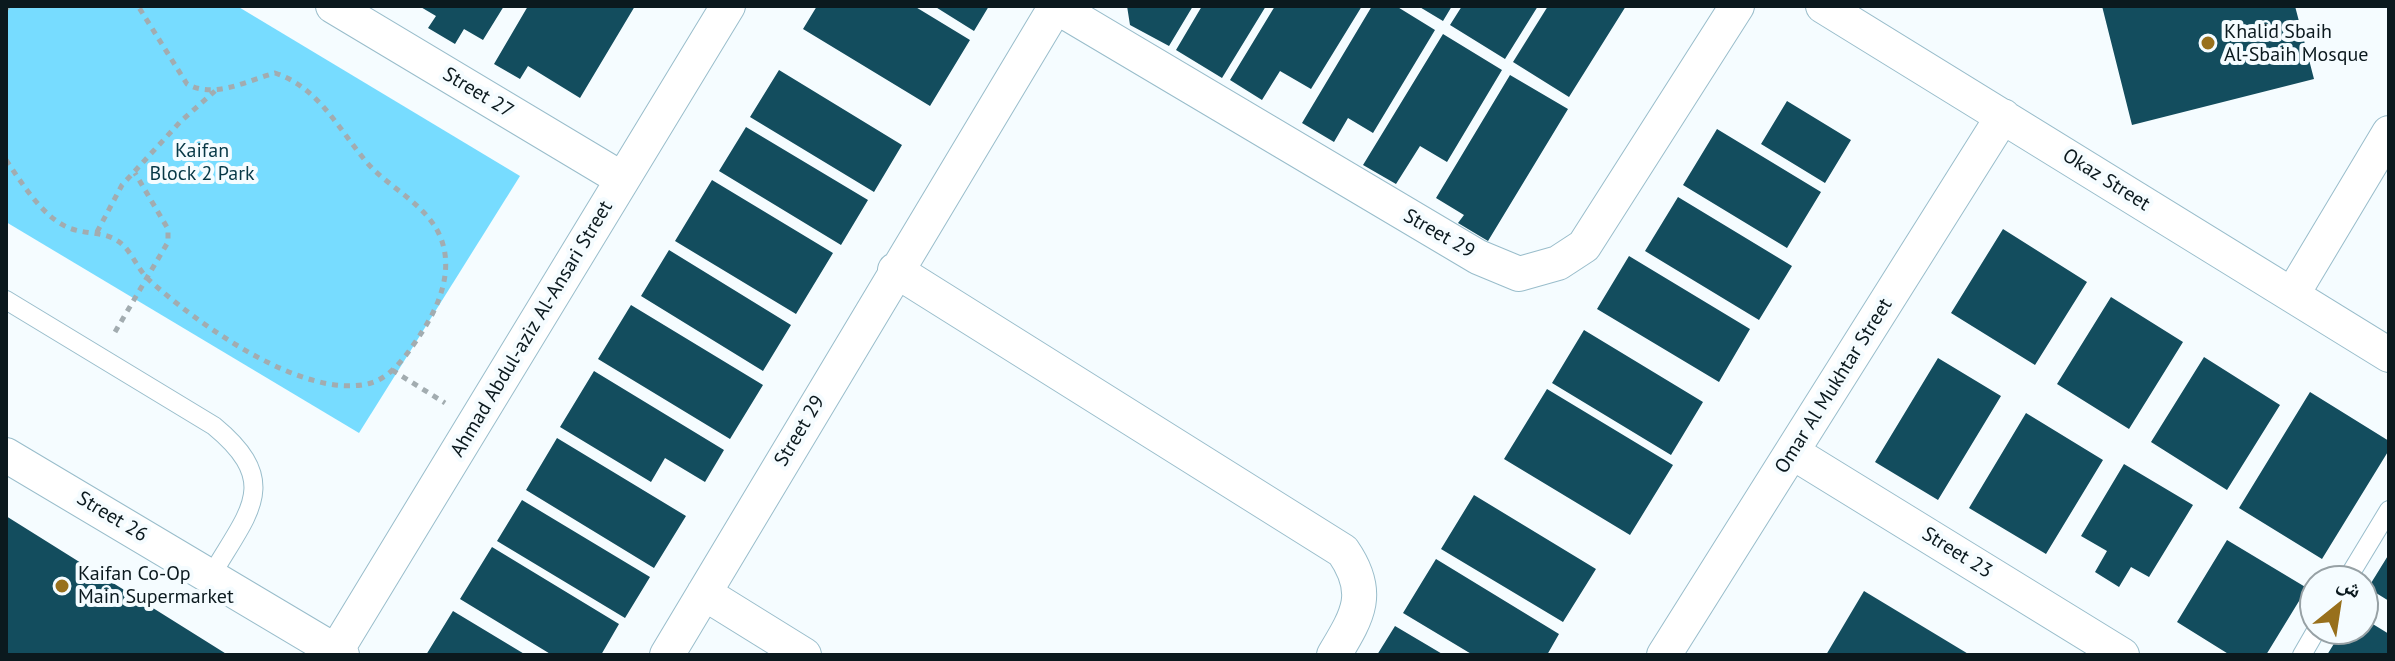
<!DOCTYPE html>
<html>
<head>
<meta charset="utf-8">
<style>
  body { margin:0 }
  #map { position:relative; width:2395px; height:661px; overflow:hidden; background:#f5fcff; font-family:"PT Sans","Noto Naskh Arabic",sans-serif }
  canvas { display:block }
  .frame { position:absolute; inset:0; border:8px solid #0b191e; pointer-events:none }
  .north { position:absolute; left:2299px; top:565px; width:80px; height:80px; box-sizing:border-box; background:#f5fcff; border:2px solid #97a1a5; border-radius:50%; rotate:30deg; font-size:22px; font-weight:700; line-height:32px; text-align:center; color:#0b191e }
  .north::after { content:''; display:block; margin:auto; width:28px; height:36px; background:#98701c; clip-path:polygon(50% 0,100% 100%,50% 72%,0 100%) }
</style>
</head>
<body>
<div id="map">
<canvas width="2395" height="661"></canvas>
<div class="frame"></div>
<div class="north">ش</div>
</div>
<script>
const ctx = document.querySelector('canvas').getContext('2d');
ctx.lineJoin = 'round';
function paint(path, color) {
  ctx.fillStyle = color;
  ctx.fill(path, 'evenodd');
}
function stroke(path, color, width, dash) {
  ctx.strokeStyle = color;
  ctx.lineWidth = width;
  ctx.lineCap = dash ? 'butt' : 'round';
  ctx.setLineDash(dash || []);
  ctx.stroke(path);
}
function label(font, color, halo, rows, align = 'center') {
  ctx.font = font + ' "PT Sans",sans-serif';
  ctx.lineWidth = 8;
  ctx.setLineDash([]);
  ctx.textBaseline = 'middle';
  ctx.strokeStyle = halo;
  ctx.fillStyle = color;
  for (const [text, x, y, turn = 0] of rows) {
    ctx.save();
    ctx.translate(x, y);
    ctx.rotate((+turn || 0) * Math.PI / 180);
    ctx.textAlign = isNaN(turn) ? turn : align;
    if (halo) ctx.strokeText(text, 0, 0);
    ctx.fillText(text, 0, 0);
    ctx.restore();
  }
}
paint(new Path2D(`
  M6 6H237L520 176 359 433 6 222Z`), '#77dcff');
paint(new Path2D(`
  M419 6H504L483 40 464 29 455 44 428 28 436 16Z
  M528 6H635L580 98 528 66 520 79 494 64Z
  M817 6H914L970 40 930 106 803 29Z
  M934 6H989L974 31Z
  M1127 6H1193L1169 46 1130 25Z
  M1202 6H1266L1222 78 1176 50Z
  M1275 6H1362L1311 89 1280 71 1262 100 1230 80Z
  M1372 6H1396L1435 30 1373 133 1348 118 1334 142 1302 123Z
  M1418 6H1452L1443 21Z
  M1462 6H1538L1505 59 1450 25Z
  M1548 6H1626L1569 97 1513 62Z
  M2102 6H2295L2314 79 2132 125Z
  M1443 34 1502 70 1447 162 1420 146 1396 184 1363 165Z
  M779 70 902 145 874 192 750 117Z
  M1510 75 1568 109 1488 241 1458 223 1464 215 1436 198Z
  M1787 101 1851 140 1825 183 1761 144Z
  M746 127 868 200 841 245 719 171Z
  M1717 129 1821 192 1787 248 1683 185Z
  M712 180 833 253 796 314 675 241Z
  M1678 197 1792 266 1759 320 1645 251Z
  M2003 229 2087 282 2035 365 1951 313Z
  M669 250 791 325 763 371 641 296Z
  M1629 256 1750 329 1719 382 1597 309Z
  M2111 297 2183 342 2129 429 2057 384Z
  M631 305 763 385 730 439 598 359Z
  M1584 330 1703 402 1671 455 1552 383Z
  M2204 357 2280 405 2227 490 2151 442Z
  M1938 358 2001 396 1938 500 1875 462Z
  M594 371 724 450 705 482 665 458 651 482 560 427Z
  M1547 389 1673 465 1630 535 1504 459Z
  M2310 392 2389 441V450L2322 559 2239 508Z
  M2026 413 2103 460 2046 554 1969 508Z
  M557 438 686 516 654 568 526 490Z
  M2124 464 2193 505 2149 577 2131 567 2119 587 2095 572 2107 551 2081 536Z
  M1474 495 1596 569 1563 622 1441 549Z
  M522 500 650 577 625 618 497 541Z
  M6 516 228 655H6Z
  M2227 540 2307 588 2266 655H2230L2177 622Z
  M492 547 619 624 601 655H552L460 599Z
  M2389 554V601L2368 588Z
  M1436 559 1559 634 1547 655H1473L1403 613Z
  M1864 591 1970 655H1826Z
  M453 611 526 655H426Z
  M2363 618 2389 634V655H2327L2343 629H2363Z
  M1395 626 1444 655H1377Z`), '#134d5e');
const lane = new Path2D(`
  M6 300 214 426C283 483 248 512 211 576
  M2346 581 2389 510
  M2302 655 2317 629`);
const street = new Path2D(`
  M333 6 622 179
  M1055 6 1478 257 1519 274 1558 263 1584 246 1737 6
  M1823 6 2389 355
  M895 270 1343 551C1372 593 1358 615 1334 655
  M2292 295 2389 133
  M1792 452 2122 655
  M6 455 342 655
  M704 593 804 655
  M336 651 728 6
  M667 655 1056 6
  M1664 655 2003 116`);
stroke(lane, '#99bdcb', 20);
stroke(street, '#99bdcb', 36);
stroke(new Path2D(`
  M6 9 8 6
  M6 160C22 183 44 220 72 229 90 235 108 231 123 245 133 255 138 269 148 279 194 321 304 402 371 383 394 376 410 350 422 332 440 304 454 269 440 236 425 202 386 187 364 159 337 126 317 87 275 73 246 81 214 99 187 84L138 6
  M97 232 122 185 181 121 215 91
  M115 332 168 242V229L135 173
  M392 370 445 403`), '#a2acb0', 5, [6, 6]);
stroke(lane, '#fff', 18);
stroke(street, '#fff', 34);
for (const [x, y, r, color] of [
  [2208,43,8,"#98701c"],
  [62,586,8,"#98701c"]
]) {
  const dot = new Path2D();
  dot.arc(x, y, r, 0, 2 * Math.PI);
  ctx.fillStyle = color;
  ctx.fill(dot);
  stroke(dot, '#f5fcff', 3);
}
label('20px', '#0b191e', '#f5fcff', [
  ["Khalid Sbaih",2224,32],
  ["Al-Sbaih Mosque",2224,55],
  ["Kaifan Co-Op",78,574],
  ["Main Supermarket",78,597]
], 'left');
label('20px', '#0b191e', '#f5fcff', [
  ["Street 27",478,93,31],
  ["Okaz Street",2106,180,32],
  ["Street 29",1439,234,30],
  ["Ahmad Abdul-aziz Al-Ansari Street",532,329,-59],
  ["Omar Al Mukhtar Street",1834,386,-58],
  ["Street 29",800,431,-59],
  ["Street 26",112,517,31],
  ["Street 23",1957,553,32]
]);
label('20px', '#073846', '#f5fcff', [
  ["Kaifan",202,151],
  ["Block 2 Park",202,174]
]);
</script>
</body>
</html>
